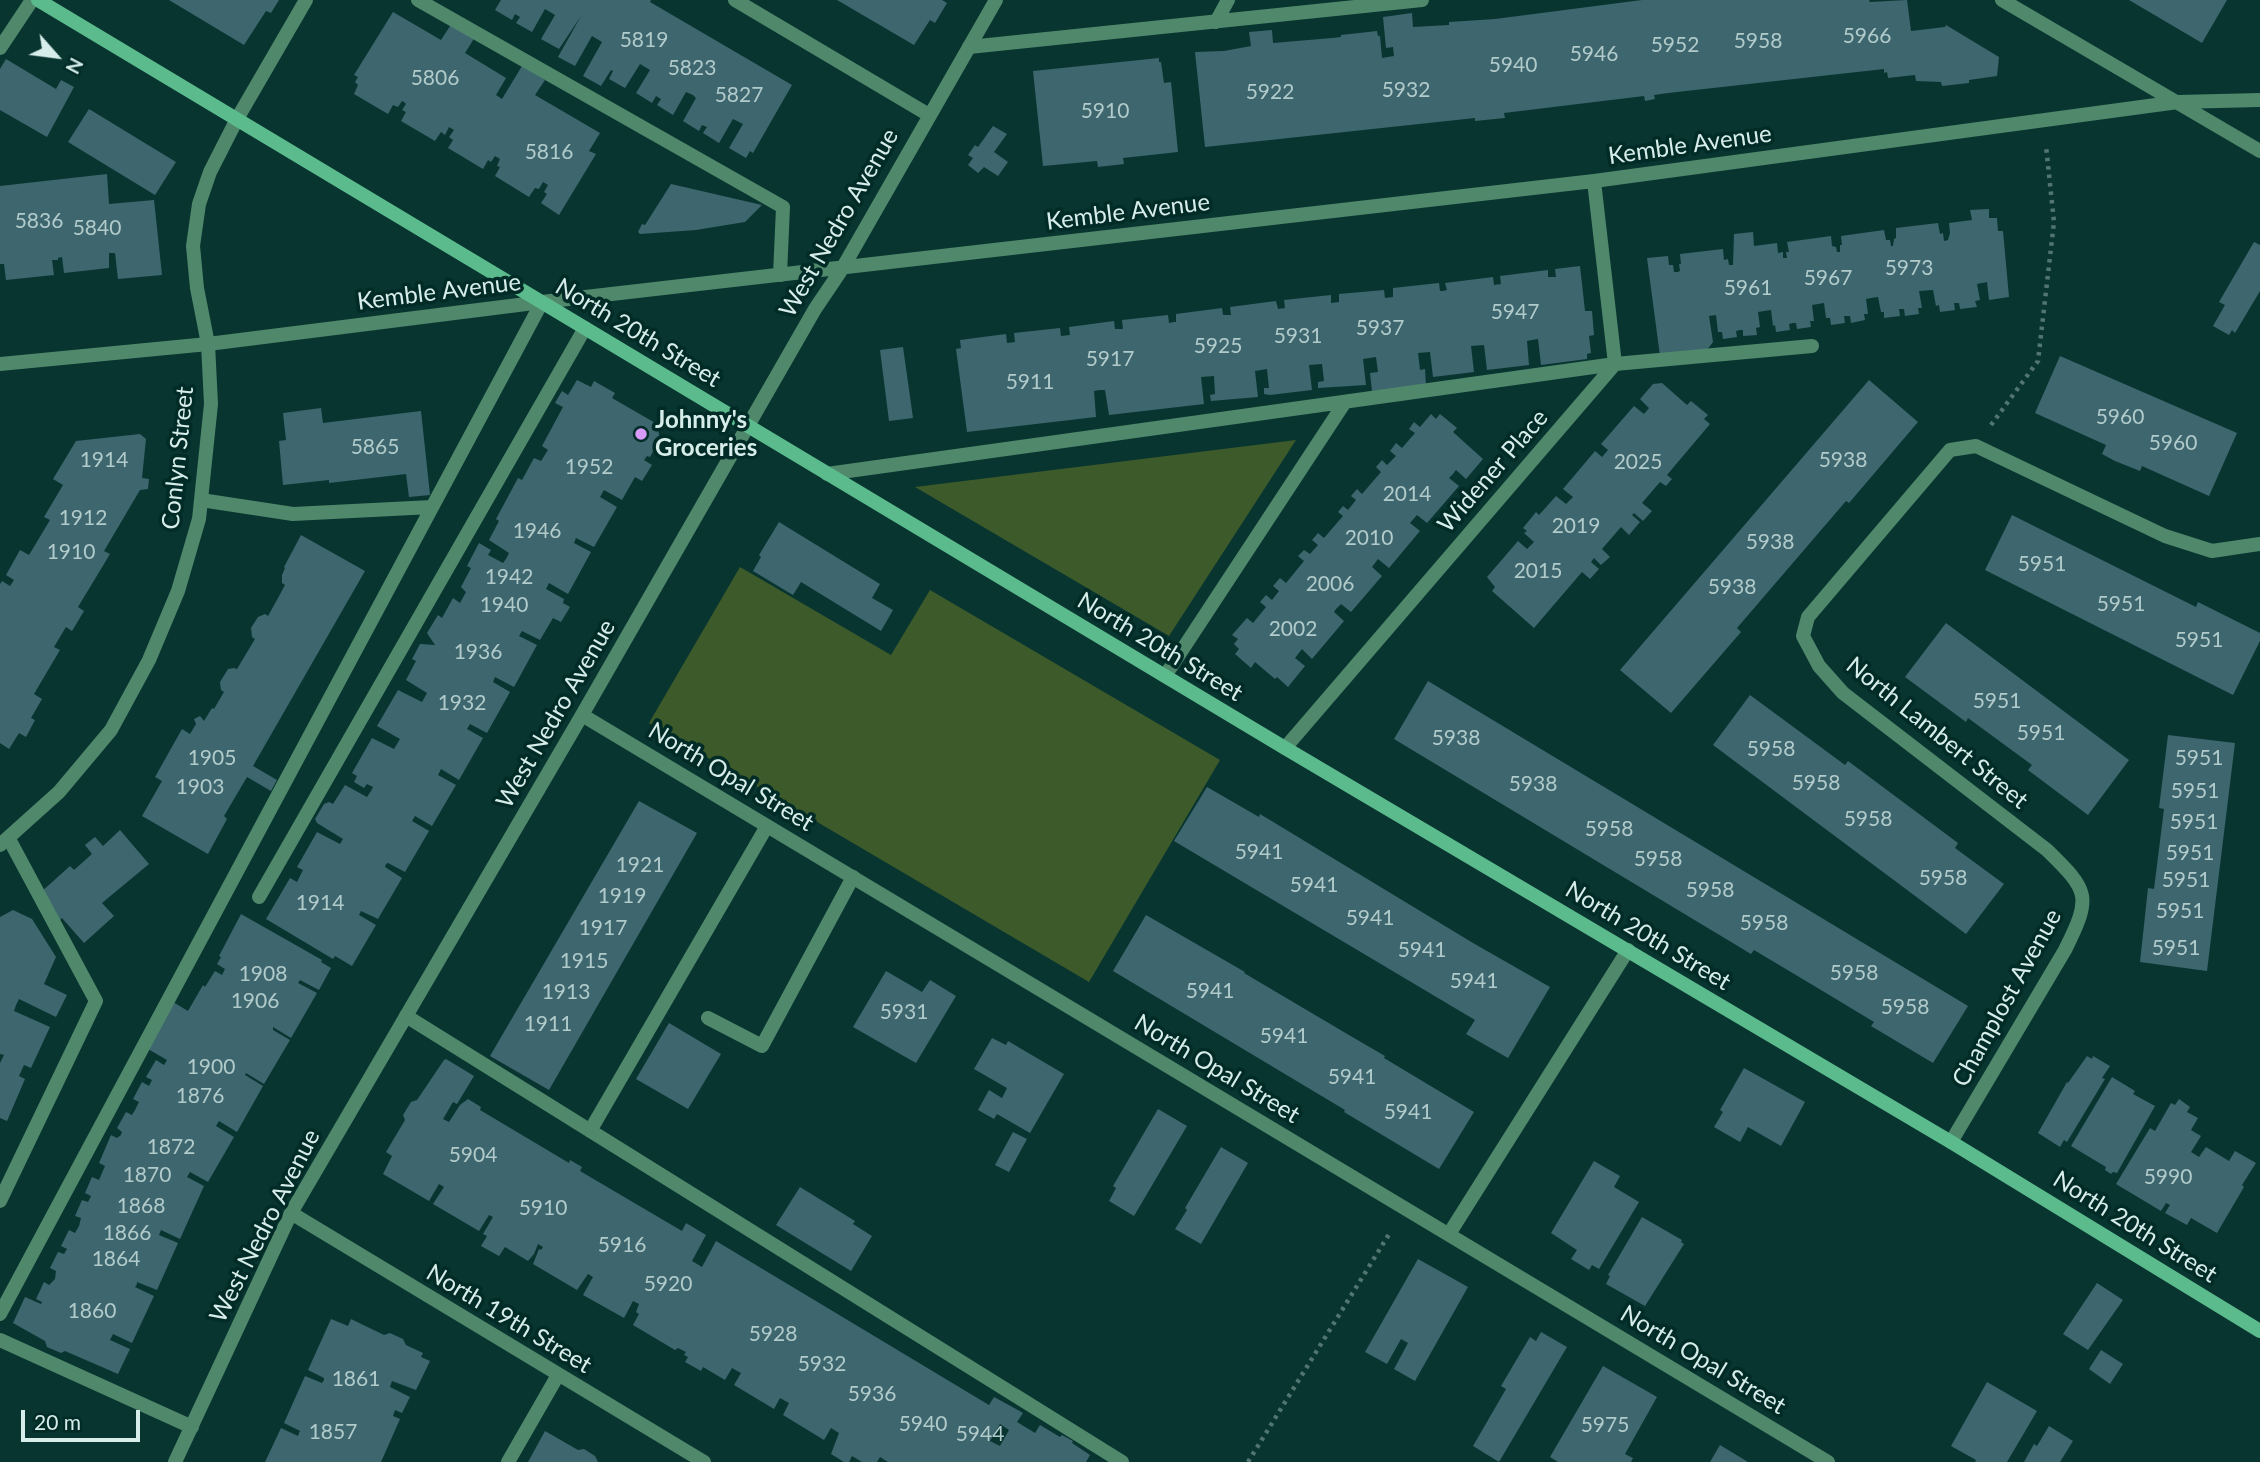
<!DOCTYPE html>
<html>
<head>
<meta charset="utf-8">
<style>
  body { margin:0 }
  #map { position:relative; width:2260px; height:1462px; overflow:hidden; background:#093531; font-family:Lato,sans-serif }
  canvas { display:block }
  .north { position:absolute; left:21px; top:21px; width:70px; height:70px; -webkit-text-stroke:5px #002b27; paint-order:stroke; rotate:118deg; font-size:19px; font-weight:700; line-height:28px; text-align:center; color:#d7edea }
  .north::after { content:''; display:block; margin:auto; width:24px; height:32px; background:#d7edea; clip-path:polygon(50% 0,100% 100%,50% 72%,0 100%) }
  .scale { position:absolute; left:21px; top:1410px; width:119px; height:32px; box-sizing:border-box; border:4px solid #d7edea; border-top:0; padding-left:9px; font-size:21px; line-height:24px; white-space:nowrap; color:#d7edea; -webkit-text-stroke:5px #002b27; paint-order:stroke }
</style>
</head>
<body>
<div id="map">
<canvas width="2260" height="1462"></canvas>
<div class="north">N</div>
<div class="scale">20 m</div>
</div>
<script>
const ctx = document.querySelector('canvas').getContext('2d');
ctx.lineJoin = 'round';
function paint(path, color) {
  ctx.fillStyle = color;
  ctx.fill(path, 'evenodd');
}
function stroke(path, color, width, dash) {
  ctx.strokeStyle = color;
  ctx.lineWidth = width;
  ctx.lineCap = dash ? 'butt' : 'round';
  ctx.setLineDash(dash || []);
  ctx.stroke(path);
}
function label(font, color, halo, rows, align = 'center') {
  ctx.font = font + ' Lato,sans-serif';
  ctx.lineWidth = 7;
  ctx.setLineDash([]);
  ctx.textBaseline = 'middle';
  ctx.strokeStyle = halo;
  ctx.fillStyle = color;
  for (const [text, x, y, turn = 0] of rows) {
    ctx.save();
    ctx.translate(x, y);
    ctx.rotate((+turn || 0) * Math.PI / 180);
    ctx.textAlign = isNaN(turn) ? turn : align;
    if (halo) ctx.strokeText(text, 0, 0);
    ctx.fillText(text, 0, 0);
    ctx.restore();
  }
}
paint(new Path2D(`
  M1296 440 1169 636 915 487Z
  M740 567 891 655 930 590 1220 760 1089 982 649 723Z`), '#3d5a2a');
paint(new Path2D(`
  M169 0H279L271 13 266 11 244 45Z
  M501 0H651L650 2 792 85 753 153 750 151 746 158 729 148 743 124 733 119 719 143 703 133 707 127 702 125 699 131 683 121 696 98 693 95 686 92 673 115 657 105 661 99 656 96 652 103 636 93 650 70 640 64 625 88 609 79 613 71 611 70 601 86 583 76 602 42 592 36 575 66 558 57 581 16 559 49 541 39 555 15 545 9 532 32 516 23 520 17 515 14 512 20 495 10Z
  M837 0H942L947 3 935 23 930 20 914 45Z
  M1642 0H1869L1870 2 1907 0 1911 31 1945 27 1946 25 1999 57 1997 76 1969 80V83L1942 86 1941 82 1916 81 1915 75 1888 78 1887 72 1884 73V69L1668 93 1654 95 1655 99 1645 101 1644 96 1504 113 1505 118 1475 121V118L1205 147 1195 52 1224 51 1251 46 1249 32 1272 30 1273 43 1332 38 1341 37V35L1377 31 1378 36H1380L1382 58 1394 56 1393 47 1386 48 1383 17 1412 13 1413 27 1449 25V22L1495 19Z
  M2129 0H2227L2202 43Z
  M393 12 441 40 452 23 475 37 465 53 506 78 496 95 502 99 522 66 545 80 535 95 600 133 589 151 596 154 559 215 541 203 547 194 544 192 548 185 543 182 539 189 535 188 529 197 495 176 500 167 497 166 500 159 495 156 491 162 488 160 483 169 448 148 453 140 449 137 454 130 449 127 445 135 441 132 435 141 401 121 406 112 402 110 406 104 404 102 402 101 398 107 393 105 388 114 354 94 358 85 355 82 358 77 354 75Z
  M1159 58V62H1161L1164 83 1171 82 1178 152 1123 158 1124 164 1098 167 1097 161 1043 166 1033 71Z
  M6 59 56 89 61 80 74 87 47 137 0 110V69Z
  M89 109 176 162 155 195 68 142Z
  M993 126 1007 134 994 152 1008 162 998 176 984 167 978 173 968 165 973 158 968 155 975 145 978 147Z
  M107 174 109 204 154 200 162 275 118 279 115 253H109V268L64 273 62 257 58 258V260H52L54 275 6 280 4 264H0V186Z
  M671 184 762 205 745 222 696 230 640 234 638 232 642 224 645 225Z
  M1989 209V218H1997L1998 231H2003L2009 297 1989 300 1987 282 1977 284 1980 300 1975 301 1977 307 1960 309 1959 303H1954L1955 310 1940 312 1939 305 1936 306 1933 290 1919 291 1922 308H1918L1919 314 1905 316 1904 309H1899L1900 316 1884 318V312H1881L1878 297 1871 298 1866 299 1868 314H1864L1865 320 1851 323 1850 316H1844L1845 323 1831 325 1830 318H1826L1824 303 1812 305 1814 321H1810L1811 327 1797 329 1796 323H1793L1789 324 1790 330 1776 332 1775 325 1773 326 1771 310 1764 311 1758 312 1760 327 1756 328 1757 335 1743 336V330H1740L1736 331 1737 337 1723 339 1722 332H1718L1716 315 1709 316 1713 342 1707 350 1660 356 1647 258 1668 256 1669 265H1673L1674 272H1678L1680 271 1679 264H1681L1680 254 1723 249 1724 260 1728 259 1729 265H1733L1734 234 1753 232 1754 246 1777 243 1778 253 1783 252V258H1787L1786 252H1789L1787 242 1831 236 1832 246 1836 247 1837 252H1840V245H1842L1841 236 1884 230 1886 240H1890L1891 246H1893L1894 239 1896 238V228L1938 223 1940 234 1943 233 1944 241 1948 240 1950 233 1949 223 1972 220 1970 210Z
  M2254 242 2260 245V291L2235 333 2232 330 2229 335 2213 326 2225 305 2219 302Z
  M1580 266 1585 311H1592L1594 335 1589 336 1591 353 1587 354V359L1541 365 1538 339 1532 340 1527 341 1529 365 1487 370 1484 345 1471 346 1474 372 1433 377 1430 352 1418 353 1420 370 1425 369 1426 386 1372 391 1370 373 1378 372 1376 357 1363 359 1366 385 1318 388V382L1324 381 1322 364 1309 365 1312 390 1270 395 1264 394V388H1269L1267 369 1255 371 1258 397 1211 401 1210 395 1215 394 1214 376 1201 377 1204 404 1109 415 1105 390H1099L1094 391 1096 417 967 432 956 349 961 348 960 340 1006 334 1007 343 1015 342 1014 333 1060 328 1061 336 1070 335 1069 327 1114 321 1115 329H1123L1122 320 1168 315 1169 323 1174 322H1176V314L1222 308 1223 315H1231L1230 307 1276 301 1278 309 1285 308 1284 300 1331 295V303L1339 302V294L1384 290 1385 298 1393 297V288L1439 283 1440 291H1443L1447 290 1445 283 1493 277 1494 285 1501 284 1500 276 1548 270V277H1556L1555 269Z
  M903 347 913 418 889 421 880 350Z
  M2060 356 2237 433 2209 496 2142 466 2140 471 2115 461 2102 454 2106 445 2035 413Z
  M577 380 591 387 594 381 615 393 612 398 657 424 660 439 650 457 647 456 644 460 652 465 642 481 635 477 622 500 604 490 600 497 617 507 594 547 576 538 574 543 591 552 568 594 549 583 546 589 564 599 563 603 570 607 561 622 553 618 540 640 522 631 519 636 537 645 514 687 495 677 493 682 510 692 487 733 470 724 467 729 483 738 459 780 441 769 438 775 456 785 432 826 415 816 412 821 429 831 405 872 388 863 386 864 385 867 402 878 378 919 361 911 359 915 376 925 352 966 335 956 333 959 266 919 290 878 297 882 303 870 297 867 317 832 340 844 343 839 317 823 315 819 324 804 329 802 333 804 345 785 367 797 371 791 373 787 367 784 364 788 354 782 357 776 352 773 372 738 394 749 400 739 377 726 398 690 422 702 427 693 406 680 416 661 412 659 420 644 435 645 427 633 438 615 442 618 453 598 460 603 466 592 461 587 471 568 467 566 479 543 491 550 488 555 503 563 506 559 509 553 489 540 499 521 496 519 518 478 522 480 534 458 541 461 548 450 542 446 563 407 555 403 562 391 568 395Z
  M1869 380 1918 422 1849 503 1846 501 1737 628 1741 632 1671 713 1620 670Z
  M1662 383 1687 405 1691 401 1708 415 1704 419 1710 424 1667 475 1672 479 1666 486 1660 482 1642 503 1652 511 1643 521 1634 513 1632 515 1640 522 1629 535 1621 527 1602 549 1610 557 1601 565 1594 558 1591 562 1599 569 1590 579 1582 572 1534 628 1492 591 1495 587 1487 577 1518 541 1527 549 1534 542 1524 533 1527 531 1523 528 1536 512 1539 515 1556 496 1566 504 1573 497 1563 489 1595 451 1602 457 1608 450 1601 444 1634 406 1644 414 1649 408 1640 399 1653 384Z
  M321 408 323 423 421 411 430 495 409 497 406 474 329 483V480L283 485 279 441 286 440 283 413Z
  M1431 414 1436 419 1440 414 1457 428 1453 432 1483 459 1466 479 1456 470 1453 474 1449 478 1459 486 1427 523 1417 515 1410 523 1420 531 1389 568 1378 559 1372 567 1382 576 1351 612 1341 604 1336 609 1334 612 1344 621 1312 659 1302 649 1295 658 1305 666 1288 687 1277 677 1275 679 1255 662 1251 668 1235 654 1239 649 1234 644 1238 639 1232 635 1247 618 1253 623 1266 607 1260 602 1266 595 1272 600 1279 591 1273 586 1280 578 1286 583 1304 561 1298 556 1304 550 1310 554 1318 545 1312 540 1318 533 1324 538 1343 516 1338 512 1343 506 1348 510 1356 500 1351 496 1357 489 1362 494 1381 472 1376 467 1382 460 1387 465 1396 456 1390 451 1396 443 1402 448 1415 433 1409 429 1414 422 1420 427Z
  M140 434 146 439 142 478 149 479 148 489 140 490 104 551 110 554 78 607 84 611 72 631 66 627 54 647 60 650 34 694 42 699 31 718 35 720 26 737 19 733 9 749 0 743V584L2 581 10 586 14 580 6 575 20 550 29 555 50 520 44 517 63 485 53 479 76 441Z
  M2012 515 2196 607 2198 602 2260 633V641L2233 695 1985 570Z
  M779 522 880 584 872 598 893 610 881 631 801 582 793 595 753 571 761 557 759 555Z
  M301 535 365 571 253 766 277 780 271 791 247 777 224 816 227 819 208 854 142 816 162 781 155 777 182 729 190 734 196 724 194 719 200 716 204 721 212 708 214 709 224 692 221 690 220 682 228 669 234 668 237 669 255 639 252 637 251 628 258 617 265 614 268 616 278 598 285 585 282 583V575L285 568 284 567Z
  M1946 623 2129 760 2088 815 2028 770 2032 765 1968 718 1966 722 1905 677Z
  M1428 681 1968 1006 1933 1063 1871 1026 1874 1022 1826 993 1754 950 1751 954 1394 739Z
  M1750 695 1845 765 1848 761 1958 843 1955 848 2004 884 1966 934 1713 745Z
  M2168 735 2235 743 2207 971 2140 962 2148 888 2154 889 2164 809 2159 808Z
  M1207 787 1259 817 1260 814 1473 943 1550 987 1508 1058 1466 1034 1475 1020 1174 841Z
  M639 801 697 833 549 1090 490 1056Z
  M120 830 149 864 102 903 114 916 84 943 62 918 58 922 52 915 56 912 40 893 70 866 74 870 92 854 85 845 95 837 103 846Z
  M13 910 32 919 56 957 44 984 67 995 56 1017 19 999 16 1005 14 1011 50 1027 31 1068 24 1065 19 1076 25 1079 7 1121 0 1118V1063L4 1055 0 1054V917Z
  M241 914 322 960 321 962 331 968 319 990 300 980 298 983 317 993 291 1038 273 1027V1030L290 1040 264 1084 246 1073 245 1075 263 1086 237 1132 219 1121 216 1126 234 1137 208 1182 190 1172 187 1177 204 1186 180 1239 161 1230 159 1235 178 1243 157 1290 137 1282V1284L135 1287 154 1296 132 1343 113 1334 110 1340 130 1349 118 1374 65 1351 61 1353 47 1347 45 1341 13 1323 25 1297 41 1304 42 1302 36 1299 44 1282 49 1285 55 1279 56 1271 50 1268 58 1252 64 1254 67 1249 61 1246 69 1230 75 1233 79 1226 81 1218 75 1216 82 1200 88 1202 91 1196 85 1193 92 1177 99 1180 105 1166 99 1163 111 1135 117 1138 121 1135 122 1132 117 1128 126 1112 132 1115 135 1110 139 1102 133 1099 142 1082 149 1086 152 1080 146 1077 156 1060 164 1065 167 1060 148 1049 173 1002 188 1011 203 985 205 987 215 971 222 975 225 969 217 964 221 957 219 956Z
  M1146 915 1245 972 1244 973 1354 1038 1385 1056 1384 1058 1474 1112 1439 1169 1344 1112 1345 1110 1113 971Z
  M886 971 922 992 930 980 956 996 916 1063 853 1027Z
  M669 1023 721 1054 688 1109 636 1079Z
  M992 1038 1006 1045 1008 1041 1064 1074 1030 1133 997 1114 994 1119 978 1110 989 1090 1002 1098 1007 1088 974 1069Z
  M2087 1056 2092 1059 2093 1056 2110 1066 2102 1078 2105 1079 2067 1142 2064 1140 2060 1147 2038 1133 2067 1082 2068 1083Z
  M446 1059 474 1076 457 1104 453 1102 443 1119 449 1122 460 1105 468 1099 481 1107 480 1110 569 1163 570 1160 582 1167 580 1171 682 1231 686 1223 706 1235 692 1261 702 1267 716 1241 989 1405 994 1397 1016 1409 1023 1413 1017 1422 1035 1433 1040 1425 1060 1437 1062 1435 1073 1441 1072 1443 1090 1455 1086 1462H888L880 1457 877 1462H862L852 1456 849 1462H844L831 1454 839 1433 831 1428 824 1440 783 1415 789 1403 780 1398 774 1409 734 1385 741 1373 732 1368 725 1380 703 1367 701 1371 685 1362 688 1357 684 1355 686 1352 678 1348 675 1350 633 1325 639 1314 636 1312 639 1304 633 1301 624 1318 583 1295 593 1277 588 1274 577 1290 533 1264 539 1249 541 1250 543 1247 538 1244 534 1254 528 1261 505 1247 499 1256 481 1246 487 1236 483 1234 493 1217 489 1215 479 1231 433 1204 444 1187 439 1184 429 1201 383 1174 392 1156 386 1152 405 1120 403 1115 411 1102 417 1100 444 1060ZM1000 1424 1009 1430 1000 1446 990 1441Z
  M1744 1068 1805 1102 1781 1146 1748 1127 1740 1142 1714 1127 1723 1112 1720 1110Z
  M2112 1077 2135 1091 2133 1094 2155 1106 2117 1173 2113 1172 2111 1174 2105 1170 2106 1167 2071 1146Z
  M2179 1099 2190 1107 2187 1112 2198 1118 2191 1130 2201 1136 2191 1152 2199 1157 2206 1147 2229 1161 2235 1151 2256 1163 2242 1185 2244 1187 2217 1233 2191 1218 2187 1225 2165 1213 2170 1205 2166 1203 2161 1211 2116 1184 2150 1128 2155 1131 2171 1103 2175 1105Z
  M1158 1109 1187 1126 1134 1216 1109 1201 1116 1188 1113 1186Z
  M1013 1132 1027 1139 1009 1172 995 1165Z
  M1221 1147 1248 1163 1201 1244 1175 1229 1187 1210 1185 1208Z
  M1594 1161 1620 1176 1614 1187 1639 1202 1599 1269 1592 1265 1589 1270 1571 1259 1577 1250 1551 1233Z
  M800 1187 855 1221 853 1224 872 1236 851 1271 776 1225Z
  M1642 1217 1682 1240 1681 1242 1684 1244 1645 1306 1606 1284 1610 1276 1608 1275Z
  M1418 1259 1468 1287 1415 1381 1394 1369 1408 1343 1401 1339 1387 1364 1365 1352Z
  M2097 1283 2123 1300 2088 1350 2063 1334Z
  M331 1319 348 1326 351 1319 384 1335 390 1333 403 1339 406 1345 423 1353 421 1357 430 1361 416 1390 392 1381 390 1387 410 1397 402 1413 395 1410 393 1416 400 1419 381 1462H265L281 1428 298 1436 299 1433 300 1431 284 1423 305 1376 322 1383 324 1380V1378L308 1370Z
  M1541 1332 1567 1347 1499 1462 1473 1446 1506 1389 1501 1386 1530 1337 1536 1341Z
  M2101 1350 2123 1364 2110 1384 2089 1369Z
  M1603 1366 1657 1397 1625 1454 1633 1458 1631 1462H1558L1550 1457Z
  M1987 1382 2037 1411 2007 1462H1975L1976 1460 1951 1446Z
  M2049 1426 2073 1441 2060 1462H2024L2034 1444 2037 1446Z
  M545 1431 578 1450 584 1449 595 1456 598 1462H528Z
  M1720 1445 1748 1462H1710Z`), '#3e666e');
stroke(new Path2D(`
  M1991 425 2038 361 2054 222 2046 146
  M1248 1462 1391 1231`), '#517672', 4.5, [3.5, 5]);
stroke(new Path2D(`
  M418 0 783 207 780 275
  M1216 22 1228 0
  M969 47 1422 0
  M0 48 32 0
  M827 474 1615 364 1812 346
  M201 500 293 514 432 507
  M1165 676 1345 402
  M259 897 585 328
  M406 1016 1122 1462
  M708 1018 762 1046 853 877
  M590 1131 767 826
  M0 1201 96 1001 9 839
  M1449 1234 1628 950
  M0 1314 542 302
  M0 1340 192 1427
  M508 1462 558 1375`), '#4f886a', 14);
stroke(new Path2D(`
  M735 0 929 115
  M2002 0 2260 151
  M0 364 208 344 542 302 1594 181 2178 102 2260 100
  M582 715 1828 1462
  M1285 748 1615 364 1594 181
  M0 845 59 792 111 730 149 660 178 591 199 519 211 404 208 344 197 288 193 246 199 204 210 172 237 119 306 0
  M1951 1142 2065 950C2092 896 2089 891 2047 850L1843 693 1819 666 1803 636 1808 617 1950 450 1976 446 2165 536 2212 551 2260 544
  M291 1213 704 1462
  M175 1462 291 1213 582 715 815 309 842 269 996 0`), '#4f886a', 14);
stroke(new Path2D(`
  M38 0 1285 748 1951 1142 2260 1331`), '#5bbb8c', 14);
for (const [x, y, r, color] of [
  [641,434,7,"#d89af8"]
]) {
  const dot = new Path2D();
  dot.arc(x, y, r, 0, 2 * Math.PI);
  ctx.fillStyle = color;
  ctx.fill(dot);
  stroke(dot, '#002b27', 2.5);
}
label('21px', '#b1cbcb', null, [
  ["5966",1867,36],
  ["5819",644,40],
  ["5958",1758,41],
  ["5952",1675,45],
  ["5946",1594,54],
  ["5940",1513,65],
  ["5823",692,68],
  ["5806",435,78],
  ["5932",1406,90],
  ["5922",1270,92],
  ["5827",739,95],
  ["5910",1105,111],
  ["5816",549,152],
  ["5836",39,221],
  ["5840",97,228],
  ["5973",1909,268],
  ["5967",1828,278],
  ["5961",1748,288],
  ["5947",1515,312],
  ["5937",1380,328],
  ["5931",1298,336],
  ["5925",1218,346],
  ["5917",1110,359],
  ["5911",1030,382],
  ["5960",2120,417],
  ["5960",2173,443],
  ["5865",375,447],
  ["1914",104,460],
  ["5938",1843,460],
  ["2025",1638,462],
  ["1952",589,467],
  ["2014",1407,494],
  ["1912",83,518],
  ["2019",1576,526],
  ["1946",537,531],
  ["2010",1369,538],
  ["5938",1770,542],
  ["1910",71,552],
  ["5951",2042,564],
  ["2015",1538,571],
  ["1942",509,577],
  ["2006",1330,584],
  ["5938",1732,587],
  ["5951",2121,604],
  ["1940",504,605],
  ["2002",1293,629],
  ["5951",2199,640],
  ["1936",478,652],
  ["5951",1997,701],
  ["1932",462,703],
  ["5951",2041,733],
  ["5938",1456,738],
  ["5958",1771,749],
  ["1905",212,758],
  ["5951",2199,758],
  ["5958",1816,783],
  ["5938",1533,784],
  ["1903",200,787],
  ["5951",2195,791],
  ["5958",1868,819],
  ["5951",2194,822],
  ["5958",1609,829],
  ["5941",1259,852],
  ["5951",2190,853],
  ["5958",1658,859],
  ["1921",640,865],
  ["5958",1943,878],
  ["5951",2186,880],
  ["5941",1314,885],
  ["5958",1710,890],
  ["1919",622,896],
  ["1914",320,903],
  ["5951",2180,911],
  ["5941",1370,918],
  ["5958",1764,923],
  ["1917",603,928],
  ["5951",2176,948],
  ["5941",1422,950],
  ["1915",584,961],
  ["5958",1854,973],
  ["1908",263,974],
  ["5941",1474,981],
  ["5941",1210,991],
  ["1913",566,992],
  ["1906",255,1001],
  ["5958",1905,1007],
  ["5931",904,1012],
  ["1911",548,1024],
  ["5941",1284,1036],
  ["1900",211,1067],
  ["5941",1352,1077],
  ["1876",200,1096],
  ["5941",1408,1112],
  ["1872",171,1147],
  ["5904",473,1155],
  ["1870",147,1175],
  ["5990",2168,1177],
  ["1868",141,1206],
  ["5910",543,1208],
  ["1866",127,1233],
  ["5916",622,1245],
  ["1864",116,1259],
  ["5920",668,1284],
  ["1860",92,1311],
  ["5928",773,1334],
  ["5932",822,1364],
  ["1861",356,1379],
  ["5936",872,1394],
  ["5940",923,1424],
  ["5975",1605,1425],
  ["1857",333,1432],
  ["5944",980,1434]
]);
label('24px', '#d7edea', '#002b27', [
  ["Kemble Avenue",1690,145,-8],
  ["Kemble Avenue",1128,212,-7],
  ["West Nedro Avenue",839,223,-60],
  ["Kemble Avenue",439,292,-7],
  ["North 20th Street",638,333,31],
  ["Conlyn Street",178,458,-84],
  ["Widener Place",1493,471,-49],
  ["North 20th Street",1160,647,31],
  ["West Nedro Avenue",556,714,-60],
  ["North Lambert Street",1937,733,39],
  ["North Opal Street",731,777,31],
  ["North 20th Street",1648,936,31],
  ["Champlost Avenue",2007,998,-61],
  ["North Opal Street",1217,1069,31],
  ["West Nedro Avenue",265,1226,-63],
  ["North 20th Street",2135,1227,32],
  ["North 19th Street",509,1319,31],
  ["North Opal Street",1703,1360,31]
]);
label('bold 24px', '#d7edea', '#002b27', [
  ["Johnny's",655,420],
  ["Groceries",655,448]
], 'left');
</script>
</body>
</html>
